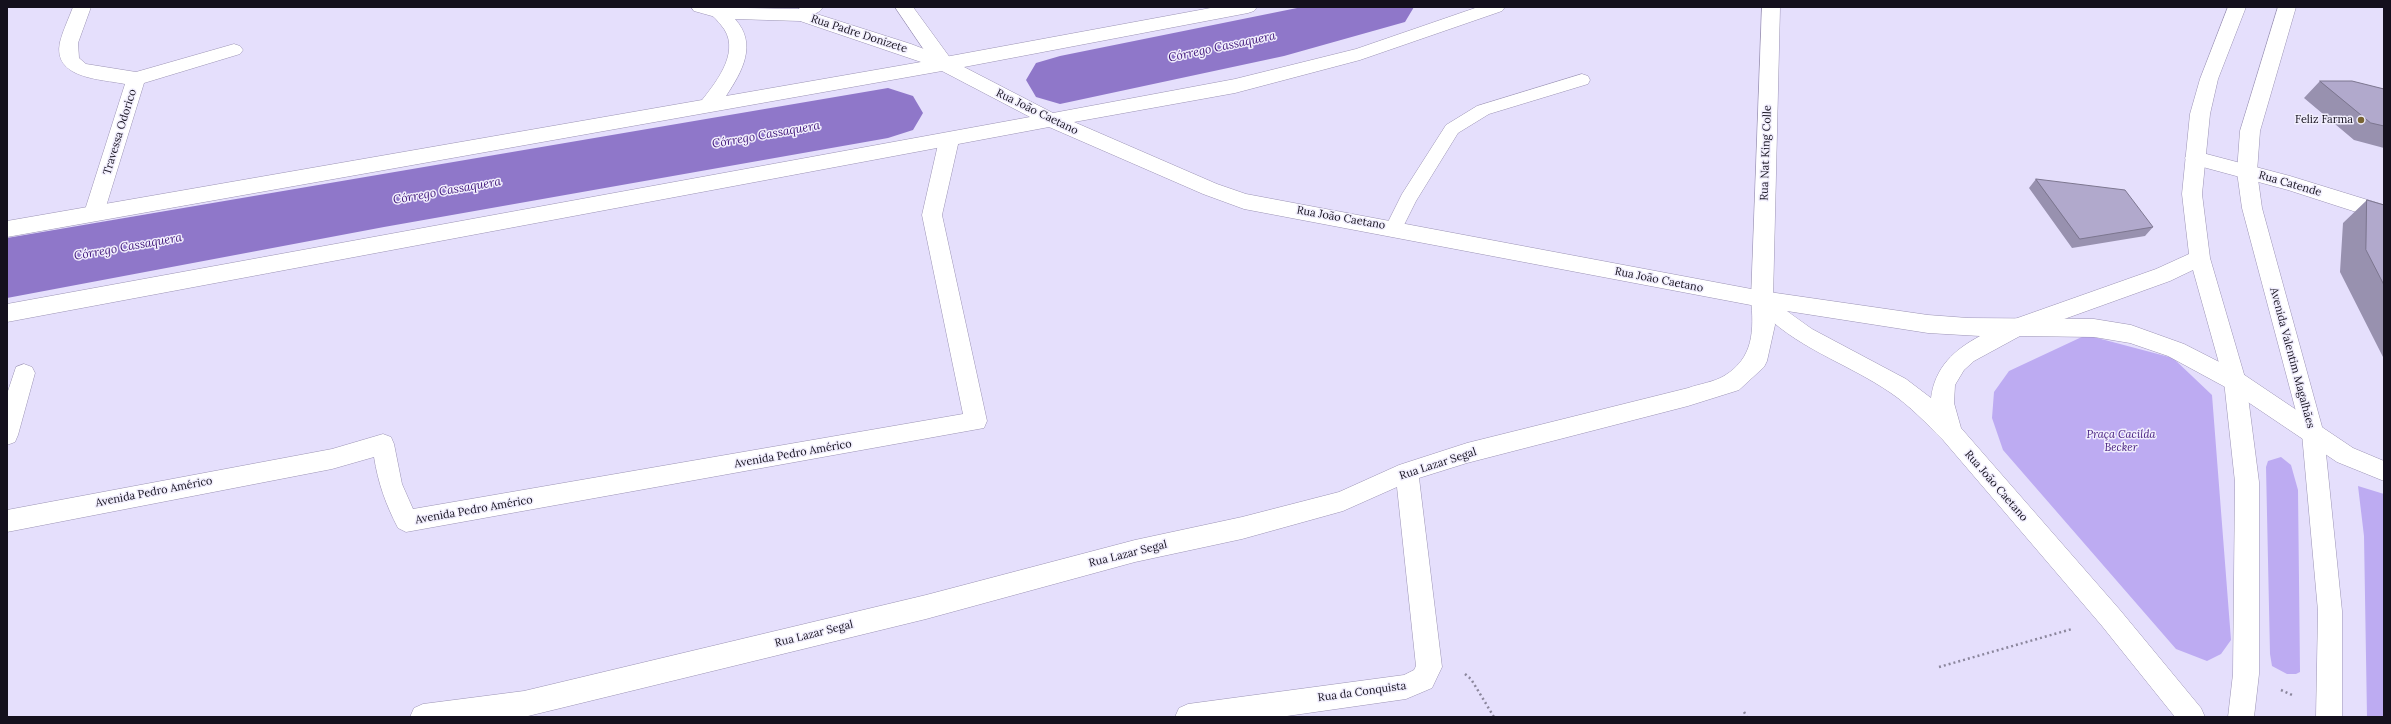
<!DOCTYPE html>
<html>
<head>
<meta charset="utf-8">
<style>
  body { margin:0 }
  #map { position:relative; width:2391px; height:724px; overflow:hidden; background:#e5dffc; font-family:Lora,serif }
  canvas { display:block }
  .frame { position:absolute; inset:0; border:8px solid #14101d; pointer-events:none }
</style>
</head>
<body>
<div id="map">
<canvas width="2391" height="724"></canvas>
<div class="frame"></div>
</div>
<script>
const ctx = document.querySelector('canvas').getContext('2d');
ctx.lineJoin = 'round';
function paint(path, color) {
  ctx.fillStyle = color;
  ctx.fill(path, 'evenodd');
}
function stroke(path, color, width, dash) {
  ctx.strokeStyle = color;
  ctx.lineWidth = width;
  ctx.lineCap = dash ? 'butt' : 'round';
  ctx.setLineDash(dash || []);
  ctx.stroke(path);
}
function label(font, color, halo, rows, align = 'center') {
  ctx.font = font + ' Lora,serif';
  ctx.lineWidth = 3;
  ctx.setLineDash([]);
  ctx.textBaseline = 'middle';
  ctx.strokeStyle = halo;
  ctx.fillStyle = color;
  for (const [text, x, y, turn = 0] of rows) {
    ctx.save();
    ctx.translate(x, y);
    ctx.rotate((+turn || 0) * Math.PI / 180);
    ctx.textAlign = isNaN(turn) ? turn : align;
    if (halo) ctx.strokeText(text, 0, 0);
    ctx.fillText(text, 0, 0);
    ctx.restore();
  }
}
paint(new Path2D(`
  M2086 335 2173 358 2212 395 2231 640 2221 654 2207 661 2176 649 2003 450 1992 418 1994 392 2009 371Z
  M2281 457 2291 465 2298 490 2300 672 2296 674H2287L2272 666 2270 654 2266 467 2268 461Z
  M2358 486 2384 494V717H2367L2364 536Z`), '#bdabf2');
paint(new Path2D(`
  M1302 7H1414L1405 22 1284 56 1060 104 1036 97 1026 80 1036 63 1060 56Z
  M888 88 913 96 923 113 913 130 888 138 384 227 7 298V238Z`), '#8f77c9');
const lane = new Path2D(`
  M1582 74 1588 76 1590 80 1588 84 1489 114 1458 133 1416 201 1400 233 1394 235 1388 233 1385 228 1402 194 1446 125 1477 106Z`);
const street = new Path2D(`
  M73 7H91L78 43 79 58 86 64 136 72 234 44 240 46 243 50 240 54 144 83 104 213 101 218 94 221 87 218 84 213 125 84C101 79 52 79 60 42 63 30 69 18 73 7Z
  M801 7H823L820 11 801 21 795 19 792 15Z
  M895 7H913L951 59 953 64 951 69 944 70 937 69Z
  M1762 7H1780L1773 299 1775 325 1767 361 1764 367 1739 390 1688 406 1467 463 1419 478 1442 667 1432 688 1406 699 1280 717H1175L1179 708 1188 704 1404 675 1414 670 1416 666 1397 487 1343 511 1242 539 1135 562 926 619 524 717H410L414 708 423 704 524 691 926 595 1135 540 1242 517 1339 492 1399 465 1467 443 1688 388C1699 384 1714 382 1724 376 1754 358 1754 330 1751 299Z
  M949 133 956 135 959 140 942 215 987 421 984 428 406 532 398 528C386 505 378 483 374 457L332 469 7 532V510L332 449 383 434 391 437 394 444 402 484 413 509 963 414 922 215 939 140 942 135Z
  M2195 151 2290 176 2384 205V221L2288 190 2188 163 2185 158 2188 153Z
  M24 364 32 367 35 373 18 435 15 442 7 445V394L16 367Z`);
const secondary = new Path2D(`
  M691 7 801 9 911 44 945 57 1216 7H1257L1254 11 1248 13 964 67 1053 113 1235 79 1356 49 1478 7H1505L1502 11 1360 60 1235 93 1074 122 1217 184 1246 194 1762 291 1928 315 1968 318 2094 319 2131 325 2184 344 2243 374 2353 448 2384 461V481L2337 462 2227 388 2168 356 2130 343 2094 337 2020 336 1974 361 1964 370 1955 385 1954 403 1961 428 2120 610 2201 708 2205 717H2175L2102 626 1943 440C1926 423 1910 406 1891 393 1844 361 1796 349 1756 306L1244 209 1203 194 1049 127 7 322V304L1030 117 942 71 7 237V221L702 100C718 80 742 49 721 25 718 22 715 17 712 16 706 14 700 13 694 11ZM735 19 800 21 921 62 726 96C742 72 758 44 735 19ZM1787 311 1928 333 1980 336C1954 350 1935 367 1931 398L1906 379 1812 329Z`);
const primary = new Path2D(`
  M2228 7H2246L2218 79 2210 114 2202 194 2210 258 2246 381 2259 482V674L2254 717H2228L2233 674 2235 482 2224 381 2193 270 2170 281 2017 336 2009 333 2006 327 2009 321 2156 269 2189 254 2182 194 2190 114 2200 79Z
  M2278 7H2296L2260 131 2257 172 2262 208 2324 434 2342 611V717H2316L2318 611 2302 434 2242 208 2237 172 2240 131Z`);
stroke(lane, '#9b93b4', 1);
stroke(street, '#9b93b4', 1);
stroke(secondary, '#9b93b4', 1);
stroke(primary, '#9b93b4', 1);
stroke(new Path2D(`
  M1939 667 2072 629
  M1465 674 1471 679 1494 717
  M2281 690 2292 695
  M1744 712 1747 717`), '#8b869c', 2.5, [2, 3]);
paint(lane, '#fff');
paint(street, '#fff');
paint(secondary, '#fff');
paint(primary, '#fff');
paint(new Path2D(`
  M2320 81 2384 89V148L2354 140 2304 98Z
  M2036 179 2153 227 2145 236 2072 248 2029 188Z
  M2367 200 2384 205V359L2340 272 2343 223Z`), '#9891af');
const building = new Path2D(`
  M2320 81H2352L2384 89V126L2371 123Z
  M2036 179 2125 190 2153 227 2080 239Z
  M2367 200 2384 205V285L2366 250Z`);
paint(building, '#b1a9cc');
stroke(building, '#7c768f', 1);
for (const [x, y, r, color] of [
  [2361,120,4,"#786332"]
]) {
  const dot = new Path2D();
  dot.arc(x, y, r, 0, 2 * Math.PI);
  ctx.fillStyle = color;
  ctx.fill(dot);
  stroke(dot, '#f1eefd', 1.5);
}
label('11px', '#14101d', '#f1eefd', [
  ["Rua Padre Donizete",859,34,18],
  ["Rua João Caetano",1037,112,26],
  ["Travessa Odorico",120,132,-73],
  ["Rua Nat King Colle",1766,153,-88],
  ["Rua Catende",2290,184,16],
  ["Rua João Caetano",1341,218,10],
  ["Rua João Caetano",1659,280,11],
  ["Avenida Valentim Magalhães",2292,358,75],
  ["Avenida Pedro Américo",793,454,-10],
  ["Rua Lazar Segal",1438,464,-18],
  ["Rua João Caetano",1996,486,49],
  ["Avenida Pedro Américo",154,492,-11],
  ["Avenida Pedro Américo",474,510,-10],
  ["Rua Lazar Segal",1128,554,-14],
  ["Rua Lazar Segal",814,634,-14],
  ["Rua da Conquista",1362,692,-8]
]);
label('11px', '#14101d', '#f1eefd', [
  ["Feliz Farma",2353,120]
], 'right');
label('italic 11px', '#441c7e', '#f1eefd', [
  ["Praça Cacilda",2121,435],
  ["Becker",2121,448]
]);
label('italic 12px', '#41187b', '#f1eefd', [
  ["Córrego Cassaquera",1222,47,-12],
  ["Córrego Cassaquera",766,135,-10],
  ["Córrego Cassaquera",447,191,-10],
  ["Córrego Cassaquera",128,247,-10]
]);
</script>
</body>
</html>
